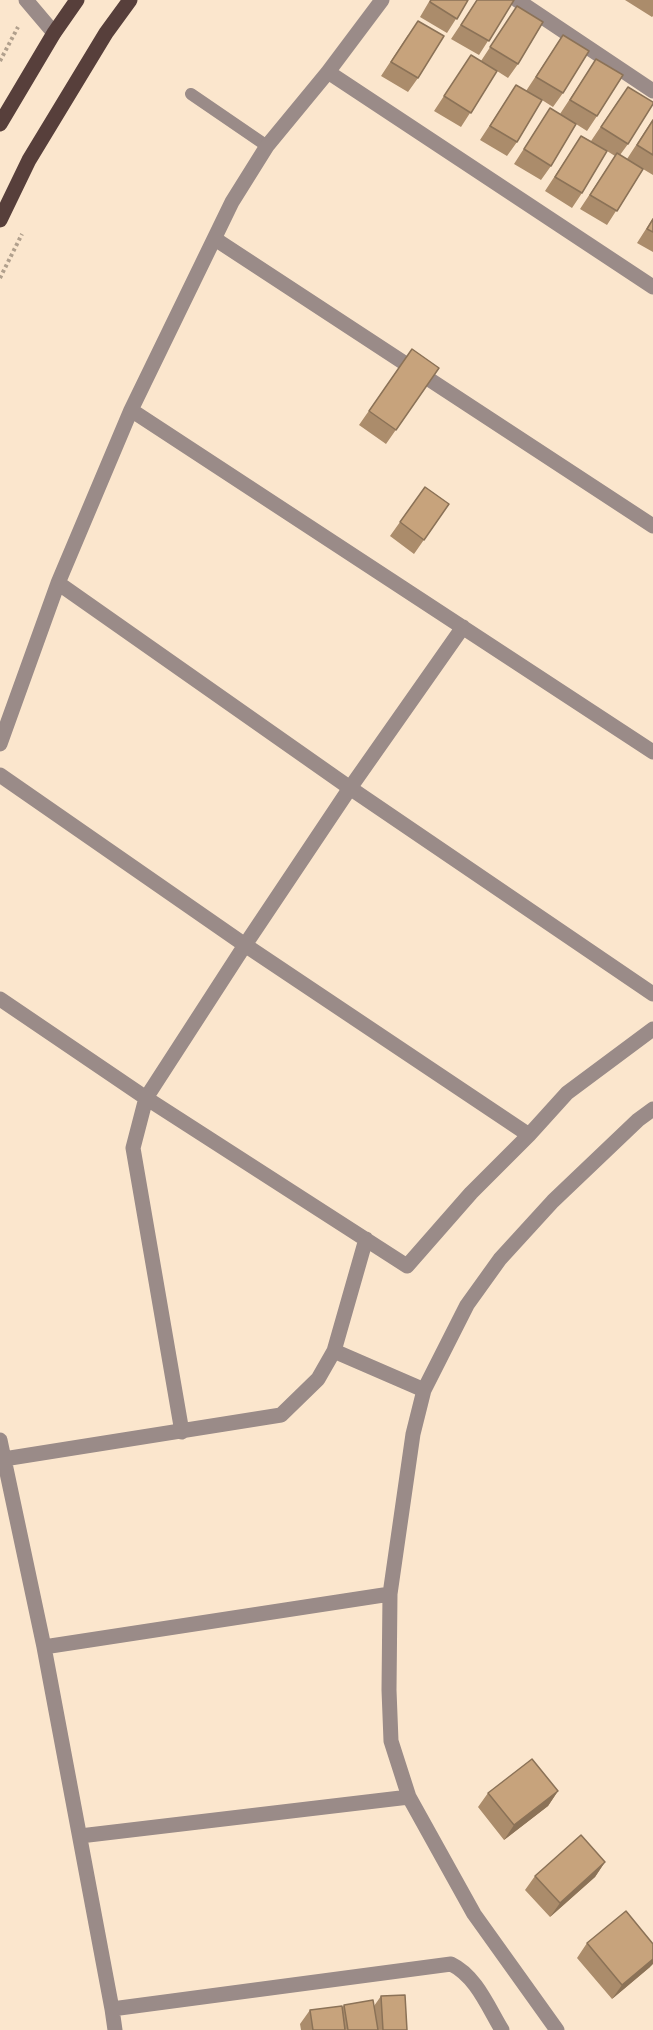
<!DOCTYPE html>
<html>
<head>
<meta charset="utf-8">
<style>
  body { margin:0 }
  canvas { display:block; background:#fbe6cd }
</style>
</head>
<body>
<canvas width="653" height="2030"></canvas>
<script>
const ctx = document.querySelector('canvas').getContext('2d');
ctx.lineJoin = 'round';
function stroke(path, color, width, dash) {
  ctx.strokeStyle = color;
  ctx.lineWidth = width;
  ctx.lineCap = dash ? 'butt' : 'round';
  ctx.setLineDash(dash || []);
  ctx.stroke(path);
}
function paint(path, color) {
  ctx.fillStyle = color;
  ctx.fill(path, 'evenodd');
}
stroke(new Path2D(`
  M0 61 18 27
  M0 278 22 234`), '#b1a08d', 4, [3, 3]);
stroke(new Path2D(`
  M191 94 267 146`), '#9a8b88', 12);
stroke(new Path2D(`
  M26 0 54 33
  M517 0 653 91
  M328 72 653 287
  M215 239 653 526
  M131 410 653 752
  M58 583 350 788 653 994
  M0 744 58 583 131 410 232 202 267 146 328 72 382 0
  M0 775 245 945 529 1135
  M0 999 146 1098 407 1266 471 1193 529 1135 567 1093 653 1029
  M334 1351 366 1239
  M182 1432 133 1148 146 1098 245 945 350 788 463 627
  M0 1440 44 1647 112 2009
  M4 1459 281 1415 318 1379 334 1351 424 1390
  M44 1647 390 1594
  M80 1836 409 1797
  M115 2030 112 2009 451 1964C476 1976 488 2007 502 2030
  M557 2030 474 1914 409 1797 391 1741 389 1690 390 1594 413 1434 424 1390 467 1305 500 1259 553 1201 638 1120 653 1109`), '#9a8b88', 15);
stroke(new Path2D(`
  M0 124 54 33 77 0
  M0 220 29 160 106 33 130 0`), '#573f3b', 15);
paint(new Path2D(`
  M430 0H468L447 33 420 17Z
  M477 0H514L479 55 451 39Z
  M625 0H653V16L652 17Z
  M517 6 518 64 508 78 497 71 461 127 434 111 471 55 481 61Z
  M408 35 418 78 408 92 381 76Z
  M563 35V93L553 107 542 100 517 142 507 156 480 140 516 85 526 91Z
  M596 59 597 116 587 131 576 124 551 166 541 180 514 164 550 108 560 114Z
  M618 101 628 144 620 155 627 159 653 119V175L643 169 607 225 580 209 615 156 607 151 582 193 572 208 545 191 581 136 591 141Z
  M653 218V252L637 243Z
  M412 349 439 368 386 444 359 425Z
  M425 487 449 504 414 554 390 536Z
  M558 1791 548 1806 504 1840 478 1807 488 1793Z
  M605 1862 595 1877 550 1917 525 1890 535 1876Z
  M587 1943 650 1967 612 1999 577 1958Z
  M381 1996 407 2030H301L300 2024 310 2010 342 2008 344 2005 374 2006Z`), '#ab8c6b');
paint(new Path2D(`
  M558 1791 548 1806 504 1840 514 1825Z
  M605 1862 595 1877 550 1917 560 1903Z
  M653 1959V1964L650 1967 612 1999 622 1985Z`), '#8b7257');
const building = new Path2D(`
  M431 0H468L457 19 430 2Z
  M477 0H514L489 41 461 25Z
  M517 6 543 22 518 64 490 47Z
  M418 21 444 36 418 78 391 62Z
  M563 35 589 51 563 93 536 77Z
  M471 55 497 71 471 113 444 96Z
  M596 59 623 75 597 116 570 100Z
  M516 85 542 100 517 142 490 126Z
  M628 87 653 102V104L628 144 601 127Z
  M550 108 576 124 551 166 524 149Z
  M653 120V155L637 145Z
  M581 136 607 151 582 193 555 177Z
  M617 153 643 169 617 211 590 195Z
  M653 219V232L647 229Z
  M412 349 439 368 396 430 369 411Z
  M425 487 449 504 424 540 400 522Z
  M532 1759 558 1791 514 1825 488 1793Z
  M581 1835 605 1862 560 1903 535 1876Z
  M626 1911 653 1944V1959L622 1985 587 1943Z
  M405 1995 407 2030H383L381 1996Z
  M373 2000 378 2030H348L344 2005Z
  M342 2006 345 2030H313L310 2010Z`);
paint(building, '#c7a37c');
stroke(building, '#8b7257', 1.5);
</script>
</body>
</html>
